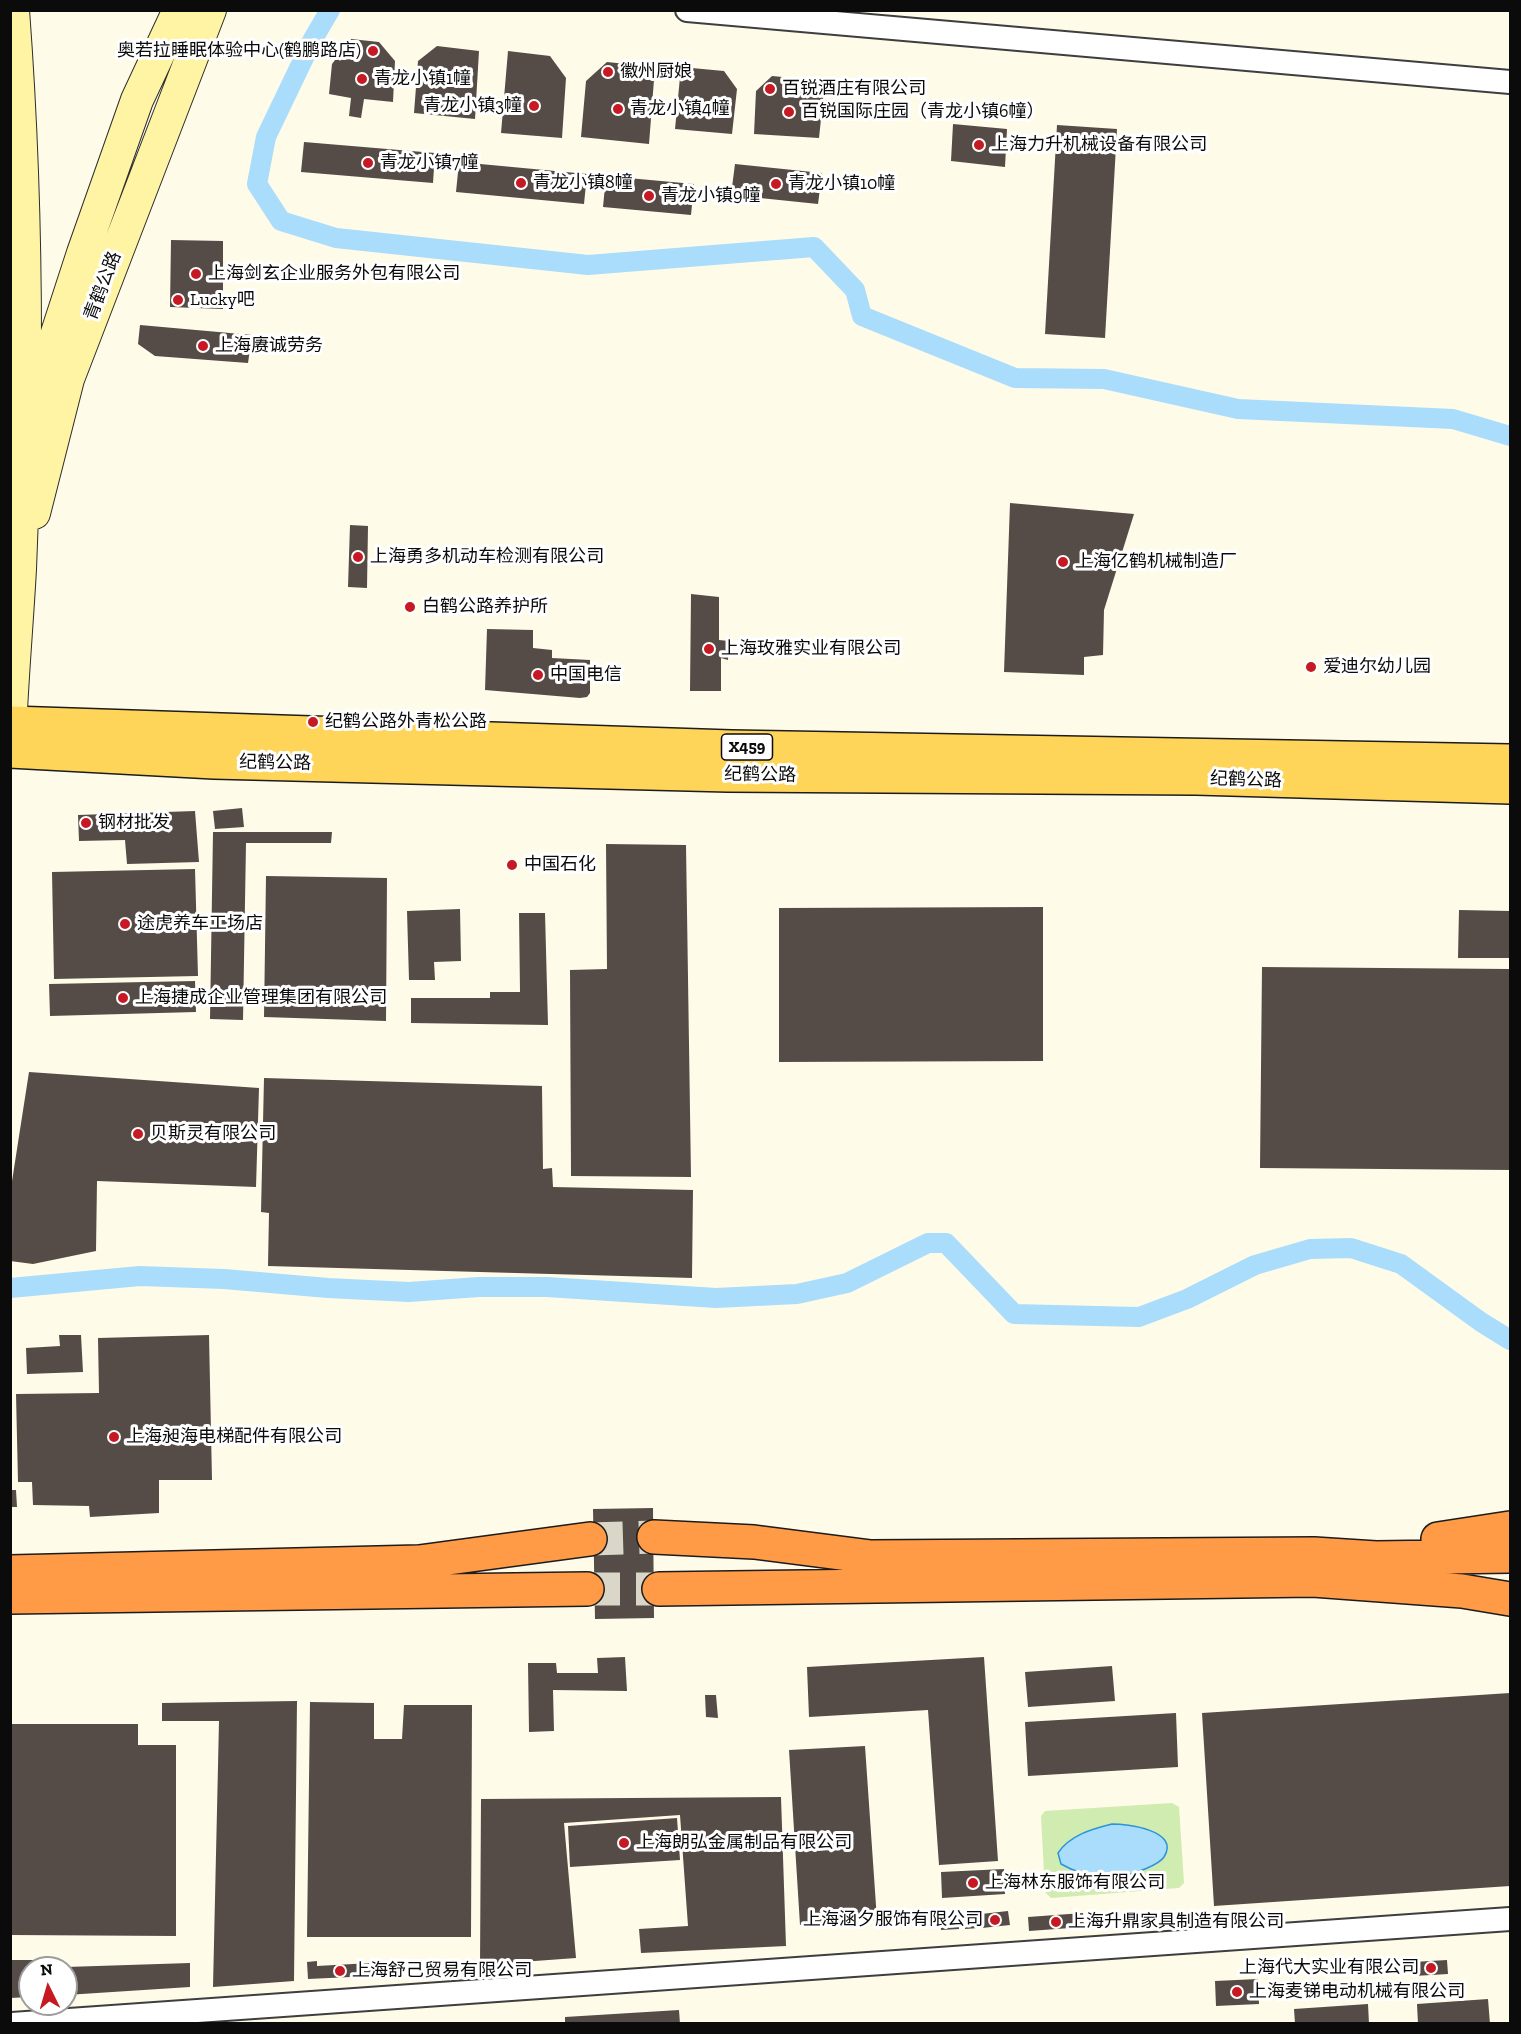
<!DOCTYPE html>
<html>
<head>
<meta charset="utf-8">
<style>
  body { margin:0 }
  #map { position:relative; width:1521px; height:2034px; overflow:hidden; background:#fffbe9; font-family:"Zilla Slab",serif }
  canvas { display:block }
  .frame { position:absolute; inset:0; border:12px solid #0b0b0b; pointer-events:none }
  .north { position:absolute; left:18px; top:1956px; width:60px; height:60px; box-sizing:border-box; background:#fff; border:2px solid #9d9d9d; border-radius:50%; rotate:355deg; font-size:16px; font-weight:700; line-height:24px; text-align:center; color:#0b0b0b }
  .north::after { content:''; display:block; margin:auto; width:21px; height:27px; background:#c51923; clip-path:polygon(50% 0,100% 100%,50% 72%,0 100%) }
</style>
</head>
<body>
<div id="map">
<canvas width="1521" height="2034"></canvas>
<div class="frame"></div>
<div class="north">N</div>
</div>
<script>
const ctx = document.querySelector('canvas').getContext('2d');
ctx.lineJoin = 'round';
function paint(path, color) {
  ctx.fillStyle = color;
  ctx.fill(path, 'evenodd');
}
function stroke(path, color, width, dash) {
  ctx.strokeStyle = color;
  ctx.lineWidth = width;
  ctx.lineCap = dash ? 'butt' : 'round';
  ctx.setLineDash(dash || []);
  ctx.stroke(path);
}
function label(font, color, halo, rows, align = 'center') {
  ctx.font = font + ' "Zilla Slab","Noto Sans SC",serif';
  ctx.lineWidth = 6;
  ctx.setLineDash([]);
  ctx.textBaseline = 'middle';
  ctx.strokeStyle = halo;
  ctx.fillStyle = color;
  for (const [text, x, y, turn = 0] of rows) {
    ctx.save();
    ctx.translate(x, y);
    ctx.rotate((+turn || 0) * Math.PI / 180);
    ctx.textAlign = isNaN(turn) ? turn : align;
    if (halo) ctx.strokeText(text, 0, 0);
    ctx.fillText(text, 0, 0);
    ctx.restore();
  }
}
paint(new Path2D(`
  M1172 1803 1179 1807 1184 1883 1179 1888 1051 1898 1045 1892 1041 1816 1045 1811Z`), '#d0ecb0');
const water = new Path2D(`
  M1112 1824C1126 1824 1181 1830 1164 1857 1160 1863 1152 1866 1145 1869 1117 1881 1087 1879 1061 1864L1058 1853C1070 1835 1092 1829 1112 1824Z`);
paint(water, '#a9ddfb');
stroke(water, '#2b94d8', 1.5);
stroke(new Path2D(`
  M330 10 313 39 266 137 257 184 281 221 336 238 588 265 814 247 855 290 862 316 1015 378 1104 379 1238 409 1453 419 1510 436
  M10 1288 140 1276 224 1279 328 1288 409 1292 479 1287H547L716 1298 797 1294 847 1283 928 1243H946L1014 1314 1139 1317 1187 1299 1255 1265 1310 1249 1351 1248 1401 1264 1481 1322 1510 1340`), '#a9ddfb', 20);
paint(new Path2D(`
  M351 39 379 42 395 61 393 102 364 99 361 118 349 116 351 98 329 94 332 64Z
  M437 46 479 51 475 119 414 113 418 61Z
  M508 51 550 56 566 78 562 138 501 133Z
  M607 62 655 67 649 144 581 137 586 81Z
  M681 67 724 71 737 89 732 134 675 129Z
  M772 76 825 81 819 138 754 134 756 91Z
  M953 124 1007 129 1005 167 951 161Z
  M1057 125 1117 129 1105 338 1045 334Z
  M304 142 435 153 433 183 301 172Z
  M459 162 587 174 584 204 456 192Z
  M735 164 822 173 818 204 731 195Z
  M606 176 694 184 691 215 603 207Z
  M171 240 223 241V309L170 307Z
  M140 325 252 335 248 363 155 356 138 344Z
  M1010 503 1134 514 1104 610 1103 655 1084 657V675L1004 672Z
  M350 525 368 526 367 588 348 587Z
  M691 594 719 597V640L729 641 728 660 721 658V691H690Z
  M487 629 533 630V648L552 650V658L590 660V693L587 697 580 698 485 690Z
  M242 808 244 827 215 829 213 811Z
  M195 811 199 862 127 864 125 840 79 841 78 815Z
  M213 832H332L331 843H246L243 1020 210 1019Z
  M606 844 686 845 691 1177 571 1176 570 970 607 969Z
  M195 869 198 976 54 979 52 872Z
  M266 876 387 878 386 1021 264 1017Z
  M1043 907V1061L779 1062V908Z
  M460 909 461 961 434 962 435 980H409L407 911Z
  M1459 910 1510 911V958H1458Z
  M519 913H545L548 1025 411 1023V998H490V992H520Z
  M1262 967 1510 969V1170L1260 1168Z
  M195 981 196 1012 50 1016 49 984Z
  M29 1072 259 1088 256 1187 97 1181 96 1251 33 1264 10 1261V1194Z
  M264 1078 542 1086 543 1169 552 1168 553 1187 693 1190 692 1278 268 1266 269 1213 261 1212Z
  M59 1335H81L83 1372 27 1374 26 1348 60 1346Z
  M209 1335 212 1480H159V1513L90 1517 89 1506 33 1505 32 1482H18L16 1394 99 1393 98 1338Z
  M10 1490H16L17 1507H10Z
  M653 1508 654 1618 595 1619 593 1509Z
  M625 1657 627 1691 553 1690 554 1731 529 1732 528 1663H556L557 1673H598L597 1658Z
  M984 1657 998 1861 939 1865 928 1710 809 1717 807 1667Z
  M1112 1666 1115 1701 1028 1707 1025 1672Z
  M1510 1693V1886L1214 1906 1202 1713Z
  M705 1695H716L718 1718 706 1717Z
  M297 1701 294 1981 213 1987 219 1721H162V1703Z
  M310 1702 374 1703V1739H402L404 1705H472L471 1937H307Z
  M1176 1713 1178 1767 1028 1776 1025 1722Z
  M10 1724H138V1745H176V1936L10 1935Z
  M865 1746 877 1920 800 1925 789 1750Z
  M781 1797 786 1946 641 1953 639 1929 688 1926 680 1815 564 1823 576 1958 480 1965 481 1799Z
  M677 1818 680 1860 570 1867 568 1826Z
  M1004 1869 1005 1894 942 1898 941 1872Z
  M1008 1911 1010 1925 982 1928 981 1914Z
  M1083 1913 1084 1927 1029 1931 1028 1917Z
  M978 1914 979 1928 965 1929 964 1915Z
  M959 1918V1929L941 1930 940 1919Z
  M10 1960H39L38 1968H30V1997L10 1998Z
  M1447 1960 1448 1974 1414 1976 1413 1962Z
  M317 1961V1966L371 1963 372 1976 308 1979 307 1962Z
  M190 1963V1987L66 1995V1967Z
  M1258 1979 1259 2004 1216 2006 1215 1981Z
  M1488 1999 1490 2024H1418L1417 2004Z
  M1368 2004 1369 2024H1295L1294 2009Z
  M679 2010 680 2024H565V2017Z`), '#554c47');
stroke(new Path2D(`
  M590 1539 654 1537
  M587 1589H659`), '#dad7c8', 33, [33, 16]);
const minor = new Path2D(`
  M687 10 1510 82
  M12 2024 1510 1919`);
const secondary = new Path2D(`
  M35 410 44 373 83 253 137 100 179 10
  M34 513 68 379 210 10
  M10 733C12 678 17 624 20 569 28 384 27 196 13 10`);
const primary = new Path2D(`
  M11 723 731 747 1510 761
  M10 751 214 762 728 775 1196 778 1510 787`);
const motorway = new Path2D(`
  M654 1537 754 1542 871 1557 1314 1554 1376 1558 1510 1556
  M1438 1539 1510 1528
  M10 1572 419 1562 590 1539
  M659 1589 1313 1580 1462 1591 1510 1599
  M10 1597 587 1589`);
stroke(minor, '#3e3e3e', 26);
stroke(secondary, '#2d2d2d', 34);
stroke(primary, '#1c1c1c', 36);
stroke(motorway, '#1c1c1c', 36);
stroke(minor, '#fff', 22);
stroke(secondary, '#fff4a4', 32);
stroke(primary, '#ffd559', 33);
stroke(motorway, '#ff9a47', 33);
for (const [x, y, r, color] of [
  [373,51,6,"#c51923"],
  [608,72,6,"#c51923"],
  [362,79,6,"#c51923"],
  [770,89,6,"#c51923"],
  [534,106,6,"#c51923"],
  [618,109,6,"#c51923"],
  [789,112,6,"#c51923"],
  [979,145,6,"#c51923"],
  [368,163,6,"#c51923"],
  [521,183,6,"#c51923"],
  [776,184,6,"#c51923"],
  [649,196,6,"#c51923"],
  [196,274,6,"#c51923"],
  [178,300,6,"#c51923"],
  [203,346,6,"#c51923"],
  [358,557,6,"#c51923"],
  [1063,562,6,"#c51923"],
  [410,607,6,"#c51923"],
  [709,649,6,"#c51923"],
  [1311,667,6,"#c51923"],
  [538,675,6,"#c51923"],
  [313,722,6,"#c51923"],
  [86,823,6,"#c51923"],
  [512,865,6,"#c51923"],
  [125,924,6,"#c51923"],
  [123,998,6,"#c51923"],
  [138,1134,6,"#c51923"],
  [114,1437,6,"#c51923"],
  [624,1843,6,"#c51923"],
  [973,1883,6,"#c51923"],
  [995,1920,6,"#c51923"],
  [1056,1922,6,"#c51923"],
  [1431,1968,6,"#c51923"],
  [340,1971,6,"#c51923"],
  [1237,1992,6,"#c51923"]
]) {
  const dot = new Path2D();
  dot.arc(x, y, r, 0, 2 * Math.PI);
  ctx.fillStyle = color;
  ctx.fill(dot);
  stroke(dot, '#fff', 2);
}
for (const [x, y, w] of [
  [747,747,51]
]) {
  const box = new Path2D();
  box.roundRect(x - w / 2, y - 13, w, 26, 4.5);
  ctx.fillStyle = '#fff';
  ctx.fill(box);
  stroke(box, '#0b0b0b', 1.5);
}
label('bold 16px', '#0b0b0b', null, [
  ["X459",747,747]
]);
label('18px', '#0b0b0b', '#fff', [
  ["奥若拉睡眠体验中心(鹤鹏路店)",361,51,"right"],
  ["徽州厨娘",620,72],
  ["青龙小镇1幢",374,79],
  ["百锐酒庄有限公司",782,89],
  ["青龙小镇3幢",522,106,"right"],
  ["青龙小镇4幢",630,109],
  ["百锐国际庄园（青龙小镇6幢）",801,112],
  ["上海力升机械设备有限公司",991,145],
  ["青龙小镇7幢",380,163],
  ["青龙小镇8幢",533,183],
  ["青龙小镇10幢",788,184],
  ["青龙小镇9幢",661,196],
  ["上海剑玄企业服务外包有限公司",208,274],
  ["Lucky吧",190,300],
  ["上海赓诚劳务",215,346],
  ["上海勇多机动车检测有限公司",370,557],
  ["上海亿鹤机械制造厂",1075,562],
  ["白鹤公路养护所",422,607],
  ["上海玫雅实业有限公司",721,649],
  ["爱迪尔幼儿园",1323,667],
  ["中国电信",550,675],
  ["纪鹤公路外青松公路",325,722],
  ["钢材批发",98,823],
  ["中国石化",524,865],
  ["途虎养车工场店",137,924],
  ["上海捷成企业管理集团有限公司",135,998],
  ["贝斯灵有限公司",150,1134],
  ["上海昶海电梯配件有限公司",126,1437],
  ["上海朗弘金属制品有限公司",636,1843],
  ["上海林东服饰有限公司",985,1883],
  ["上海涵夕服饰有限公司",983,1920,"right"],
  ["上海升鼎家具制造有限公司",1068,1922],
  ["上海代大实业有限公司",1419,1968,"right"],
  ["上海舒己贸易有限公司",352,1971],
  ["上海麦锑电动机械有限公司",1249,1992]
], 'left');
label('18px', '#0b0b0b', '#fff', [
  ["青鹤公路",103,286,-69],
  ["纪鹤公路",275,763,1],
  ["纪鹤公路",760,775,1],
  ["纪鹤公路",1246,780,2]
]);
</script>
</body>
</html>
